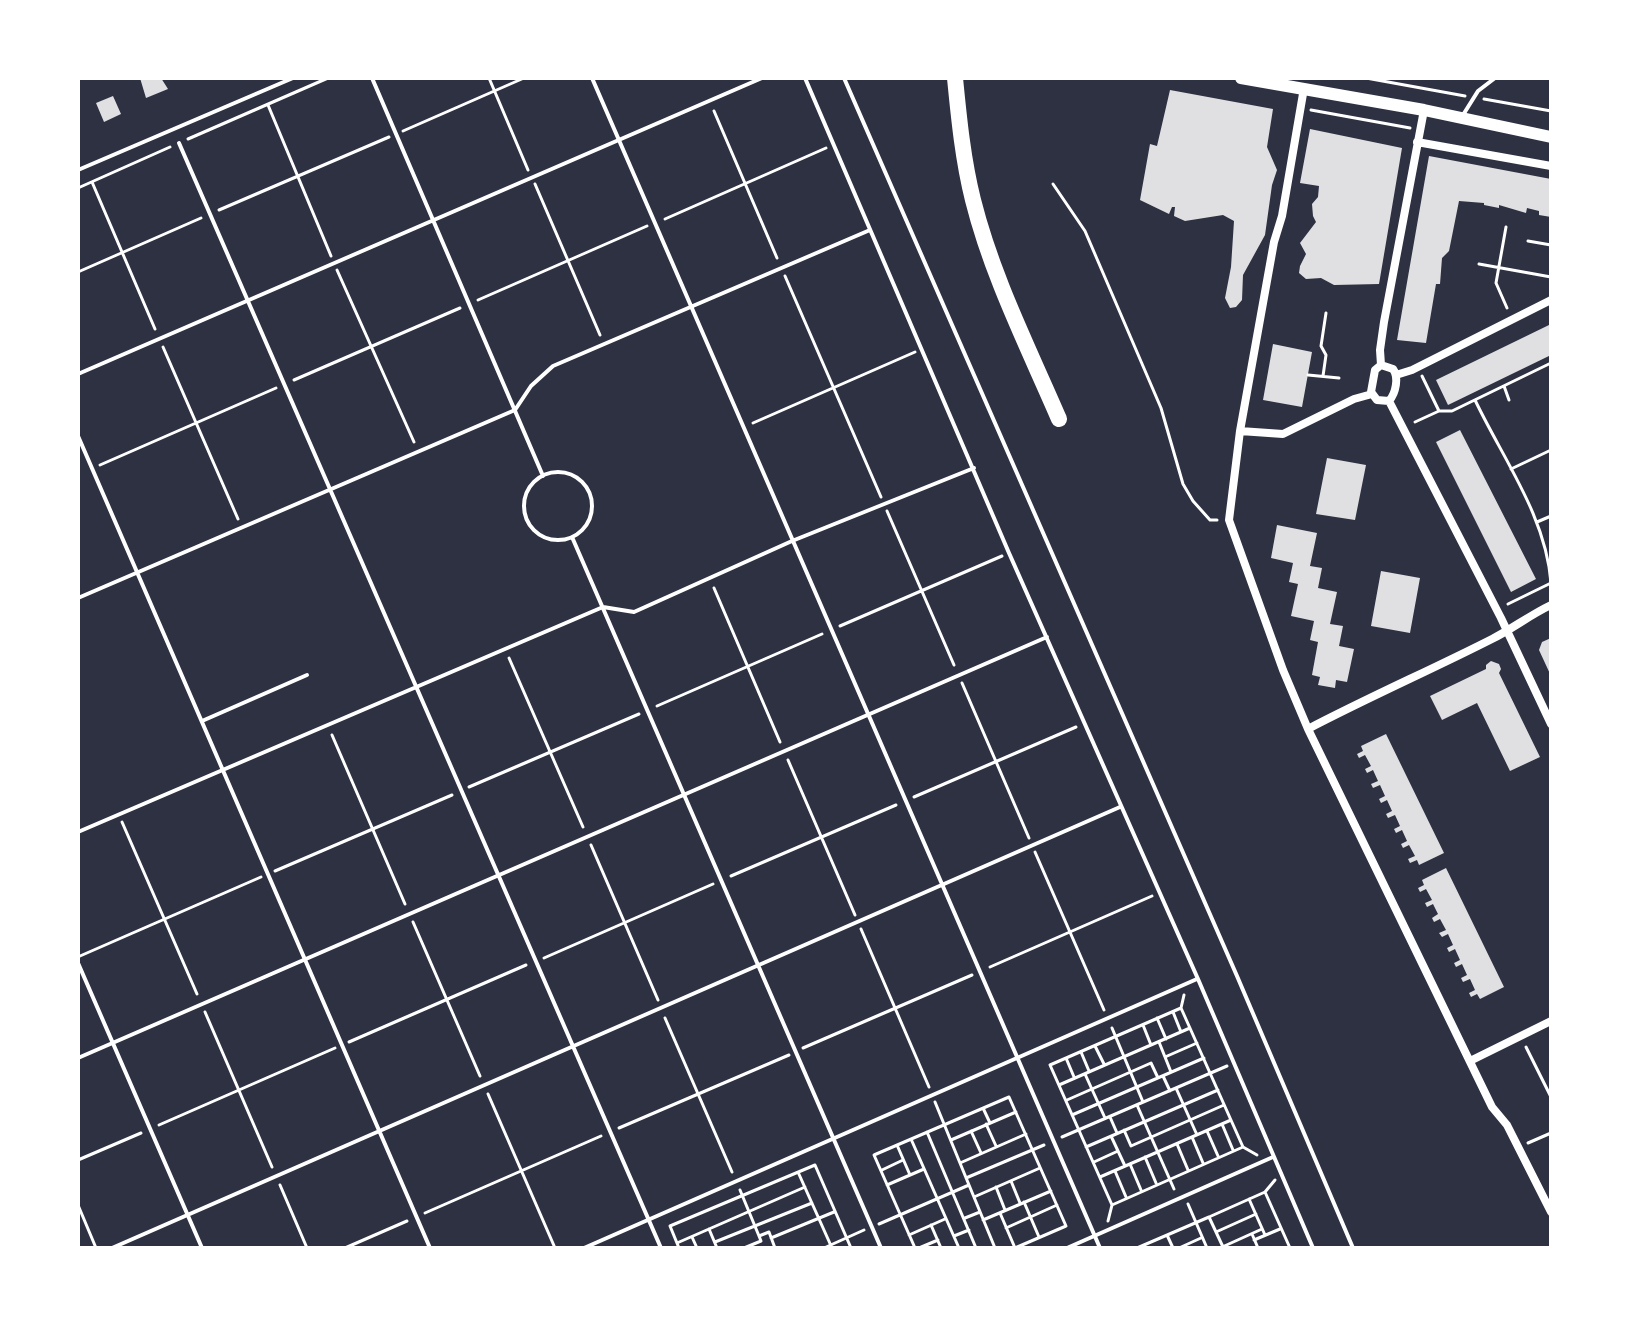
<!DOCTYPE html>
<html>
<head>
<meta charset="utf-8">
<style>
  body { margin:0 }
  #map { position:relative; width:1629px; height:1326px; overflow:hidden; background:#2d3142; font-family:Cabin,sans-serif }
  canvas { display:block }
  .frame { position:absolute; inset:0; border:80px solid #fff; pointer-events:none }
</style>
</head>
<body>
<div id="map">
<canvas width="1629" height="1326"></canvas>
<div class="frame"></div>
</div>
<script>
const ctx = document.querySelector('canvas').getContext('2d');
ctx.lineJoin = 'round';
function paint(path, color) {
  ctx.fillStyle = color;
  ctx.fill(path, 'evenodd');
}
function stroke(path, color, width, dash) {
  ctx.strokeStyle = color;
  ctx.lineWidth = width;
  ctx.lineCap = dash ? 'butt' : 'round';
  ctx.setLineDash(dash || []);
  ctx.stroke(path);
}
paint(new Path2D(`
  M140 78H161L168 89 146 98Z
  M1170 90 1273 109 1267 147 1277 170 1272 185 1265 235 1243 275 1242 300 1236 307 1230 308 1225 298 1231 267 1234 221 1223 215 1185 221 1174 216 1175 207H1172L1169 214 1140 200 1150 144 1157 146Z
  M113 96 121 114 104 122 96 103Z
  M1310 129 1402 148 1379 284 1334 285 1321 278 1306 279 1299 273 1300 266 1306 254 1300 243 1316 222 1313 216 1312 204 1318 197 1319 186 1300 183Z
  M1429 156 1551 179V217L1539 215V211L1527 208 1526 213 1499 205V208L1484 205V203L1459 201 1449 251 1442 258 1440 284H1436L1426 343 1397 340Z
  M1549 325 1551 355 1448 405 1436 380Z
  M1273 344 1312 352 1302 407 1263 400Z
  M1460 430 1536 579 1511 592 1436 442Z
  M1327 458 1366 465 1355 520 1316 514Z
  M1277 525 1317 533 1310 566 1322 568 1318 588 1337 592 1330 624 1343 626 1339 646 1354 649 1347 682 1336 680 1335 688 1318 685 1320 677 1312 675 1318 642 1310 640 1314 621 1291 616 1298 584 1289 582 1293 563 1271 558Z
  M1381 571 1420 578 1410 633 1371 626Z
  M1551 638V676L1539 650 1542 642Z
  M1491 661 1499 664 1501 669 1499 673 1540 757 1510 771 1477 703 1442 720 1430 696 1486 669V665Z
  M1386 734 1444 853 1419 865 1417 860 1410 863 1408 859 1415 856 1409 845 1403 848 1401 844 1407 841 1402 830 1396 833 1394 829 1400 826 1395 815 1388 818 1386 814 1392 811 1387 800 1381 803 1379 799 1385 796 1380 785 1373 788 1371 784 1378 781 1373 770 1367 773 1365 769 1371 766 1365 755 1359 758 1357 754 1363 751 1361 746Z
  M1446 868 1504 987 1480 999 1477 994 1471 997 1469 993 1475 990 1470 979 1463 982 1461 978 1467 975 1462 964 1456 967 1454 963 1460 960 1455 949 1449 952 1447 948 1453 945 1448 934 1442 937 1439 933 1446 930 1440 919 1434 922 1432 918 1438 914 1433 904 1427 907 1425 903 1432 900 1426 889 1420 892 1418 888 1424 885 1422 880Z`), '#e0e0e3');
stroke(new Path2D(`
  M489 78 528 170
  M1366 78 1465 96
  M1484 99 1551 111
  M268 105 331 256
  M1311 110 1410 128
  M714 111 777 258
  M403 131 524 78
  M188 139 328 78
  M92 182 155 329
  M535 184 600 335
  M1053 184 1085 231 1161 408 1183 484 1193 501 1210 520H1217
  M78 188 170 147
  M219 210 389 137
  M665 219 826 148
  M1506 227 1496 283 1507 308
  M1528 241 1551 245
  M1479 264 1551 277
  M337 270 414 442
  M78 272 201 218
  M785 276 881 497
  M478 300 647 226
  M163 347 238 519
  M1308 375 1339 378
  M1323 376 1326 355 1321 346 1326 313
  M294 380 460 308
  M1504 386 1509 400
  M1475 400C1503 459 1546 516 1551 583L1508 604
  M1439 411H1452L1551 363
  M1415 422 1439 411 1422 376
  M753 423 915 352
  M100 465 276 388
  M1511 469 1551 450
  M887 511 954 665
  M1537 522 1551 516
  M714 588 780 742
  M840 626 1002 556
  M509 658 583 827
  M962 683 1029 838
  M657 706 822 634
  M332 735 405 904
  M788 760 855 915
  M469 787 639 714
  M914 797 1076 727
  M122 822 197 994
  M591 845 658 1000
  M1035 852 1104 1010
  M275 871 452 795
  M731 876 896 805
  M413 922 480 1076
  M861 929 929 1087
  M80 956 261 877
  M544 958 713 884
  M990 967 1152 896
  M1181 1008 1050 1065 1112 1205 1243 1147 1181 1008 1184 995
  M205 1012 272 1167
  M1173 1012 1181 1032
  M665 1018 732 1172
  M1157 1018 1166 1039
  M1143 1025 1151 1045
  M1112 1028 1143 1102
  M349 1042 526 965
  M1159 1042 1165 1057
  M1095 1046 1104 1064
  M1526 1047 1551 1097
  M803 1048 972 975
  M1081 1052 1089 1071
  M1066 1058 1074 1077
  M1171 1072 1165 1057 1197 1043
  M1085 1074 1105 1118
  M1163 1076 1170 1091
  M1059 1085 1190 1028
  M1176 1088 1197 1135
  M488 1094 555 1248
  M1067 1100 1151 1063 1158 1078
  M1137 1105 1174 1189
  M983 1108 990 1123
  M1072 1115 1204 1058
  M1110 1117 1117 1133
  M986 1124 996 1146
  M1222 1124 1233 1150
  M159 1125 335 1048
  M619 1128 789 1055
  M1124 1130 1131 1146 1224 1105
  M971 1131 981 1153
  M1207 1131 1218 1156
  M927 1132 976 1248
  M1062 1137 1227 1066
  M1192 1137 1203 1163
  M911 1139 959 1248
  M951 1140 1016 1112
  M1528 1143 1551 1133
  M1177 1144 1188 1170
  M897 1145 910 1175
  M1086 1147 1218 1090
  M1243 1147 1257 1155
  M1118 1151 1125 1166
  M1145 1157 1156 1183
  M78 1160 141 1133
  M1094 1162 1118 1151 1111 1136
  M960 1163 1026 1134
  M1130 1164 1141 1190
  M882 1170 903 1160
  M1115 1171 1126 1197
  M798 1172 832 1248
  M1100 1177 1231 1120
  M966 1178 1044 1145
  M1011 1181 1020 1203
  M280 1185 307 1248
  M887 1185 924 1169
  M969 1185 995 1248
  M996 1187 1005 1210
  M740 1190 759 1236 769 1232 775 1248
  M1265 1192 1275 1180
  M974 1197 1040 1168
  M1249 1199 1265 1235
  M1024 1202 1039 1237
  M1188 1204 1207 1248
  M78 1205 96 1248
  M425 1213 601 1136
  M1000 1213 1015 1248
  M965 1218 980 1212
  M983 1220 1051 1191
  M1108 1221 1112 1205
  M879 1224 969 1185 935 1102
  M931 1225 941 1248
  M1006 1228 1057 1205
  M709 1229 717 1248
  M1216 1232 1256 1214
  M1252 1234 1258 1248
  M909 1235 945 1219
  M1167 1235 1173 1248
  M954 1236 969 1230
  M692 1237 697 1248
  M771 1238 834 1212
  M1254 1240 1280 1229
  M715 1242 812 1203
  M677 1243 805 1187
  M1223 1247 1209 1217 1265 1192 1290 1248
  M345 1248 407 1221
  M679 1248 670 1226 815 1165 851 1248
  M744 1248 761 1241 759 1236
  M824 1248 864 1230
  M915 1248 874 1155 1009 1097 1066 1226 1015 1248
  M919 1248 938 1240
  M1137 1248 1209 1217
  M1179 1248 1201 1238
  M1220 1248 1262 1229`), '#fff', 3);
stroke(new Path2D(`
  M372 78 543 476
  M592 78 1100 1248
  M805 78 1009 553 1198 979 1313 1248
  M844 78 1237 976 1353 1248
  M1463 115 1478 91 1495 78
  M179 143 661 1248
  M78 170 293 78
  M78 374 762 78
  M78 436 430 1248
  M524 506a34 34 0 1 1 68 0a34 34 0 1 1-68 0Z
  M572 537 881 1248
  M78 598 515 410 531 386 553 366 870 230
  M202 721 307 675
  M78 832 603 607 634 612 792 541 974 468
  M78 963 202 1248
  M78 1058 1047 637
  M112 1248 1120 807
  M584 1248 1197 979
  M1067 1248 1273 1157`), '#fff', 4);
stroke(new Path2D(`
  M1304 88 1282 216 1274 242 1240 431 1229 520 1283 670 1308 729 1492 1107 1507 1125 1551 1212
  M1417 142 1551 166
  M1381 365 1380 350 1384 322 1424 110
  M1381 365 1393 369C1399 377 1396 393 1389 401L1377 400 1371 392 1375 370Z
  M1396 375 1412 370 1551 300
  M1389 401 1501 618 1551 724
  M1240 431 1283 434 1354 399 1372 394
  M1308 729C1369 697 1431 670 1492 639 1512 629 1530 615 1551 605
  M1470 1061 1551 1021`), '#fff', 8);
stroke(new Path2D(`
  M1241 78 1424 110 1551 137`), '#fff', 12);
stroke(new Path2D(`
  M955 78C959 119 963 160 973 200 992 276 1028 347 1059 419`), '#fff', 16);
</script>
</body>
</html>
